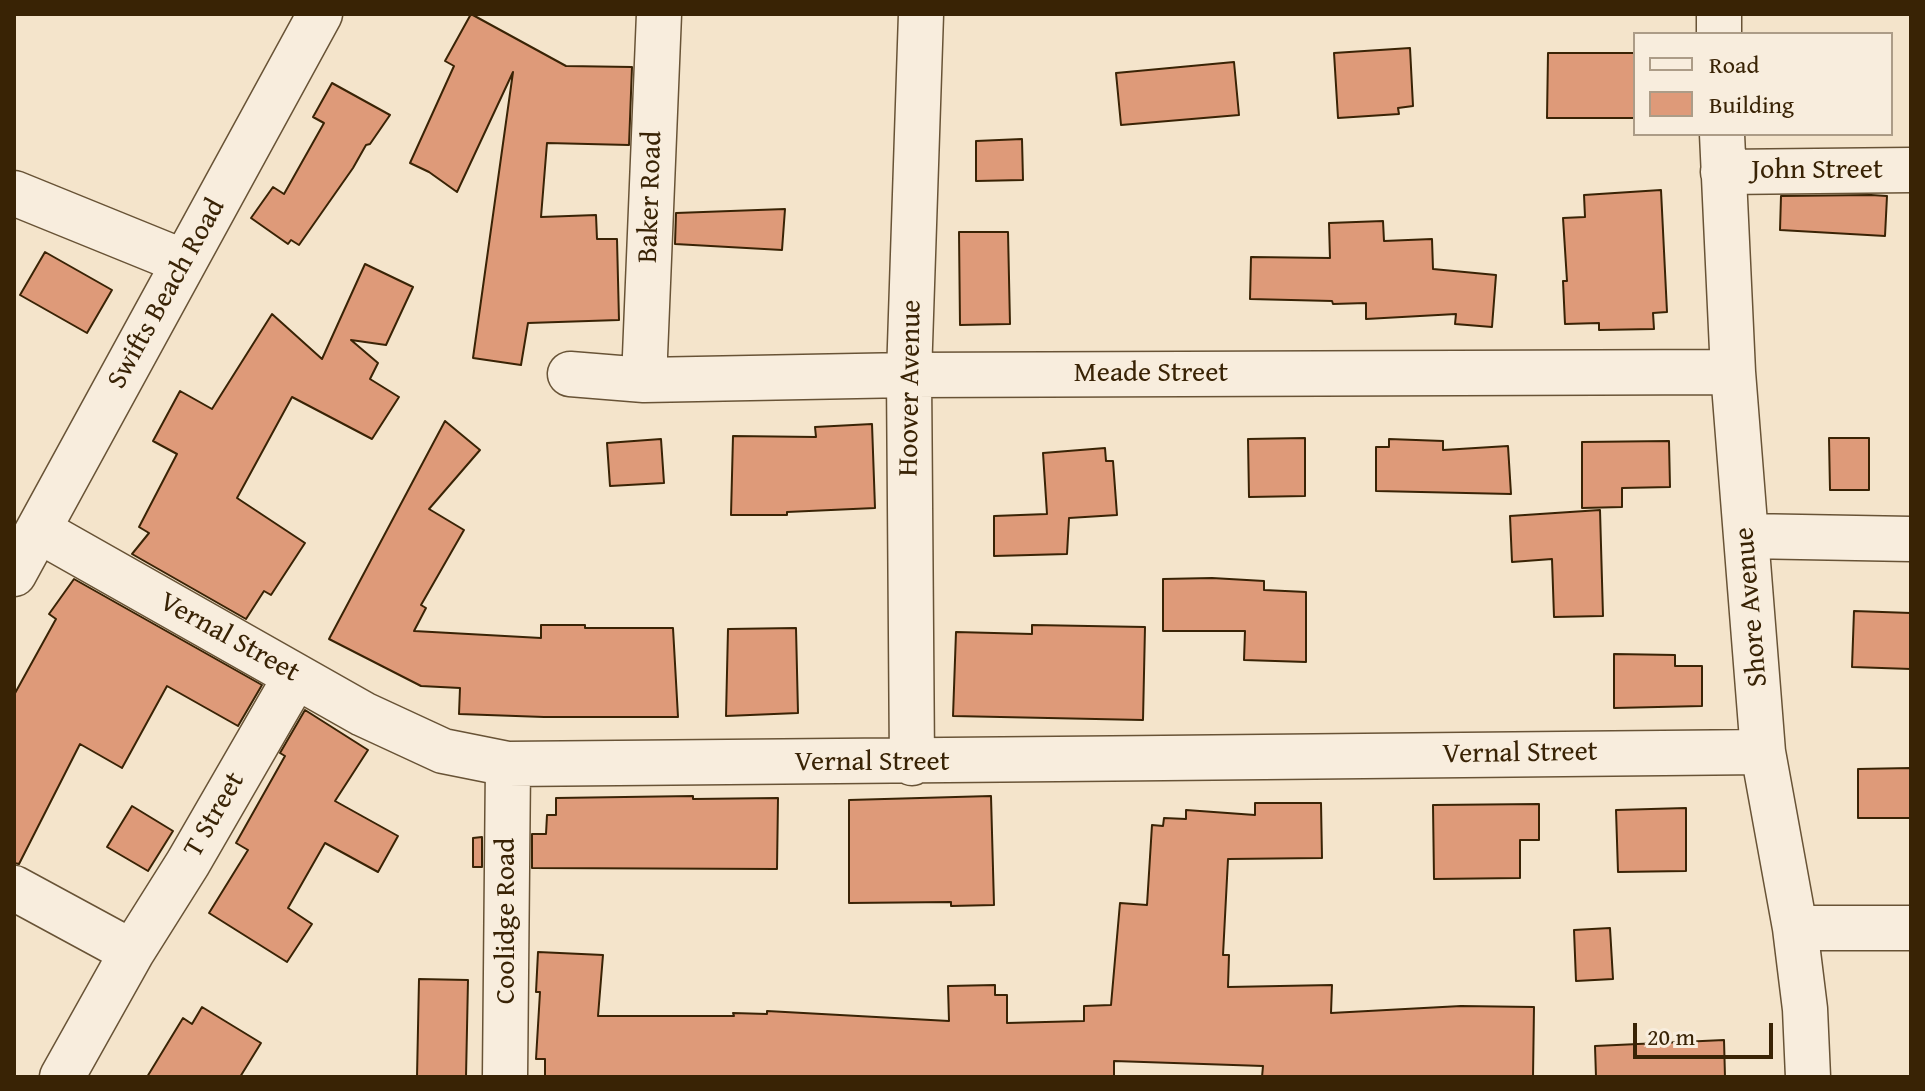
<!DOCTYPE html>
<html>
<head>
<meta charset="utf-8">
<style>
  body { margin:0 }
  #map { position:relative; width:1925px; height:1091px; overflow:hidden; background:#f4e4cb; font-family:"Gentium Book Plus",serif }
  canvas { display:block }
  .frame { position:absolute; inset:0; border:16px solid #392305; pointer-events:none }
  .legend { position:absolute; left:1633px; top:32px; width:260px; height:104px; box-sizing:border-box; background:#f8eddd; border:2px solid #ac9c87; margin:0; padding:10px 14px; list-style:none; font-size:24px; color:#392305 }
  .legend li { display:flex; align-items:center; gap:16px; height:40px }
  .legend b { width:40px; border:2px solid #ac9c87 }
  .scale { position:absolute; left:1633px; top:1023px; width:140px; height:36px; box-sizing:border-box; border:4px solid #392305; border-top:0; padding-left:10px; font-size:24px; line-height:28px; white-space:nowrap; color:#392305; -webkit-text-stroke:6px #f8eddd; paint-order:stroke }
</style>
</head>
<body>
<div id="map">
<canvas width="1925" height="1091"></canvas>
<div class="frame"></div>
<ul class="legend">
<li><b style="height:10px;background:#f8eddd"></b>Road</li>
<li><b style="height:22px;background:#de9a79"></b>Building</li>
</ul>
<div class="scale">20 m</div>
</div>
<script>
const ctx = document.querySelector('canvas').getContext('2d');
ctx.lineJoin = 'round';
function paint(path, color) {
  ctx.fillStyle = color;
  ctx.fill(path, 'evenodd');
}
function stroke(path, color, width, dash) {
  ctx.strokeStyle = color;
  ctx.lineWidth = width;
  ctx.lineCap = dash ? 'butt' : 'round';
  ctx.setLineDash(dash || []);
  ctx.stroke(path);
}
function label(font, color, halo, rows, align = 'center') {
  ctx.font = font + ' "Gentium Book Plus",serif';
  ctx.lineWidth = 8;
  ctx.setLineDash([]);
  ctx.textBaseline = 'middle';
  ctx.strokeStyle = halo;
  ctx.fillStyle = color;
  for (const [text, x, y, turn = 0] of rows) {
    ctx.save();
    ctx.translate(x, y);
    ctx.rotate((+turn || 0) * Math.PI / 180);
    ctx.textAlign = isNaN(turn) ? turn : align;
    if (halo) ctx.strokeText(text, 0, 0);
    ctx.fillText(text, 0, 0);
    ctx.restore();
  }
}
const building = new Path2D(`
  M471 14 566 66 632 67 629 145 547 143 541 217 596 215 597 239H617L619 320 528 323 521 365 473 358 513 72 457 192 429 172 410 163 454 66 445 61Z
  M1410 48 1413 106 1398 108 1399 114 1338 118 1334 53Z
  M1548 53H1635V118H1547Z
  M1234 62 1239 115 1121 125 1116 73Z
  M332 83 390 115 370 144 366 145 353 168 299 245 291 240 288 244 251 218 273 187 284 194 324 123 313 117Z
  M1022 139 1023 180 976 181V141Z
  M1661 190 1667 312 1653 313 1654 329 1599 330V323L1565 324 1563 281H1567L1563 218 1585 217 1584 195Z
  M1871 195 1887 196 1885 236 1780 230 1781 196Z
  M785 209 782 250 675 244 676 213Z
  M1383 221 1384 241 1432 239 1433 269 1496 275 1492 327 1455 324 1456 314 1366 319V303L1333 304 1332 301 1250 299 1251 257 1330 258 1329 223Z
  M959 232H1008L1010 324 960 325Z
  M45 252 112 290 87 333 20 295Z
  M365 264 413 287 386 345 351 340 378 363 370 379 399 397 372 439 292 397 237 498 305 543 271 595 264 591 246 619 132 554 149 533 139 527 177 454 153 441 180 391 212 409 272 314 322 359Z
  M445 421 480 450 429 509 464 530 421 605 426 608 414 631 541 638V625H585V628H673L678 717H544L459 714 460 688 421 686 329 639Z
  M872 424 875 508 787 512V515H731L733 436 816 437 815 427Z
  M1305 438V496L1249 497 1248 439Z
  M1829 438H1869V490H1830Z
  M661 439 664 483 610 486 607 443Z
  M1389 439 1443 441V450L1508 446 1511 494 1376 491V447H1389Z
  M1669 441 1670 487 1622 488V507L1582 508V442Z
  M1105 448 1106 461H1113L1117 515 1069 518 1067 554 994 556V516L1047 514 1043 453Z
  M1600 510 1603 616 1554 617 1552 559 1512 562 1510 516Z
  M1212 578 1264 581V590L1306 592V662L1244 660 1245 631H1163V579Z
  M74 579 262 685 238 726 167 686 122 768 80 744 19 864 14 863V695L56 619 49 614Z
  M1854 611 1911 613V669L1852 667Z
  M1032 625 1145 627 1143 720 953 716 956 632 1032 634Z
  M796 628 798 713 726 716 728 629Z
  M1614 654 1675 655V666H1702V706L1614 708Z
  M305 710 368 750 335 801 398 836 378 872 325 843 288 908 312 924 287 962 209 913 248 850 236 843 285 756 280 753Z
  M1911 768V818H1858V769Z
  M693 796V799L778 798 777 869 532 868V834H546L547 815H556V798Z
  M991 796 994 905 951 906V902L849 903V800Z
  M1255 803H1321L1322 858 1228 859 1223 955H1229L1228 987 1332 985 1331 1013 1461 1006 1534 1007 1533 1077H1262L1263 1066 1114 1061V1077H545V1059H536L540 992H536L538 952 603 955 598 1016H734L733 1013 767 1014V1011L949 1021 948 986 995 985V995H1007V1023L1084 1021V1006L1111 1005 1120 903 1147 905 1152 825 1163 826 1164 818 1186 819V810L1255 815Z
  M1539 804V840H1520V878L1434 879 1433 805Z
  M132 806 173 831 148 871 107 847Z
  M1686 808V871L1618 872 1616 810Z
  M482 837V867H473V838Z
  M1610 928 1613 979 1576 981 1574 930Z
  M419 979 468 980 466 1077H417Z
  M202 1007 261 1043 240 1077H147L183 1018 192 1024Z
  M1724 1040 1725 1077H1596L1595 1046Z`);
paint(building, '#de9a79');
stroke(building, '#392305', 2);
const minor = new Path2D(`
  M1719 14V34
  M1722 134 1733 372 1763 752 1795 928 1805 1009 1808 1077
  M1723 172 1911 170
  M14 193 184 262
  M570 374 644 380 909 375 1733 372
  M644 380 659 14
  M38 530 363 714 443 751 508 764C926 763 1345 754 1763 752
  M1746 536 1911 539
  M14 574 320 14
  M912 763 909 375 921 14
  M14 888 132 952 188 863 296 676
  M1795 928H1911
  M62 1077 132 952
  M505 1077 508 764`);
stroke(minor, '#685336', 47);
stroke(minor, '#f8eddd', 44);
label('28px', '#392305', '#f8eddd', [
  ["John Street",1817,171],
  ["Baker Road",651,197,-88],
  ["Swifts Beach Road",167,294,-61],
  ["Meade Street",1151,374],
  ["Hoover Avenue",911,388,-89],
  ["Shore Avenue",1752,607,-95],
  ["Vernal Street",229,638,29],
  ["Vernal Street",1520,754,-1],
  ["Vernal Street",872,763],
  ["T Street",215,815,-60],
  ["Coolidge Road",507,921,-90]
]);
</script>
</body>
</html>
